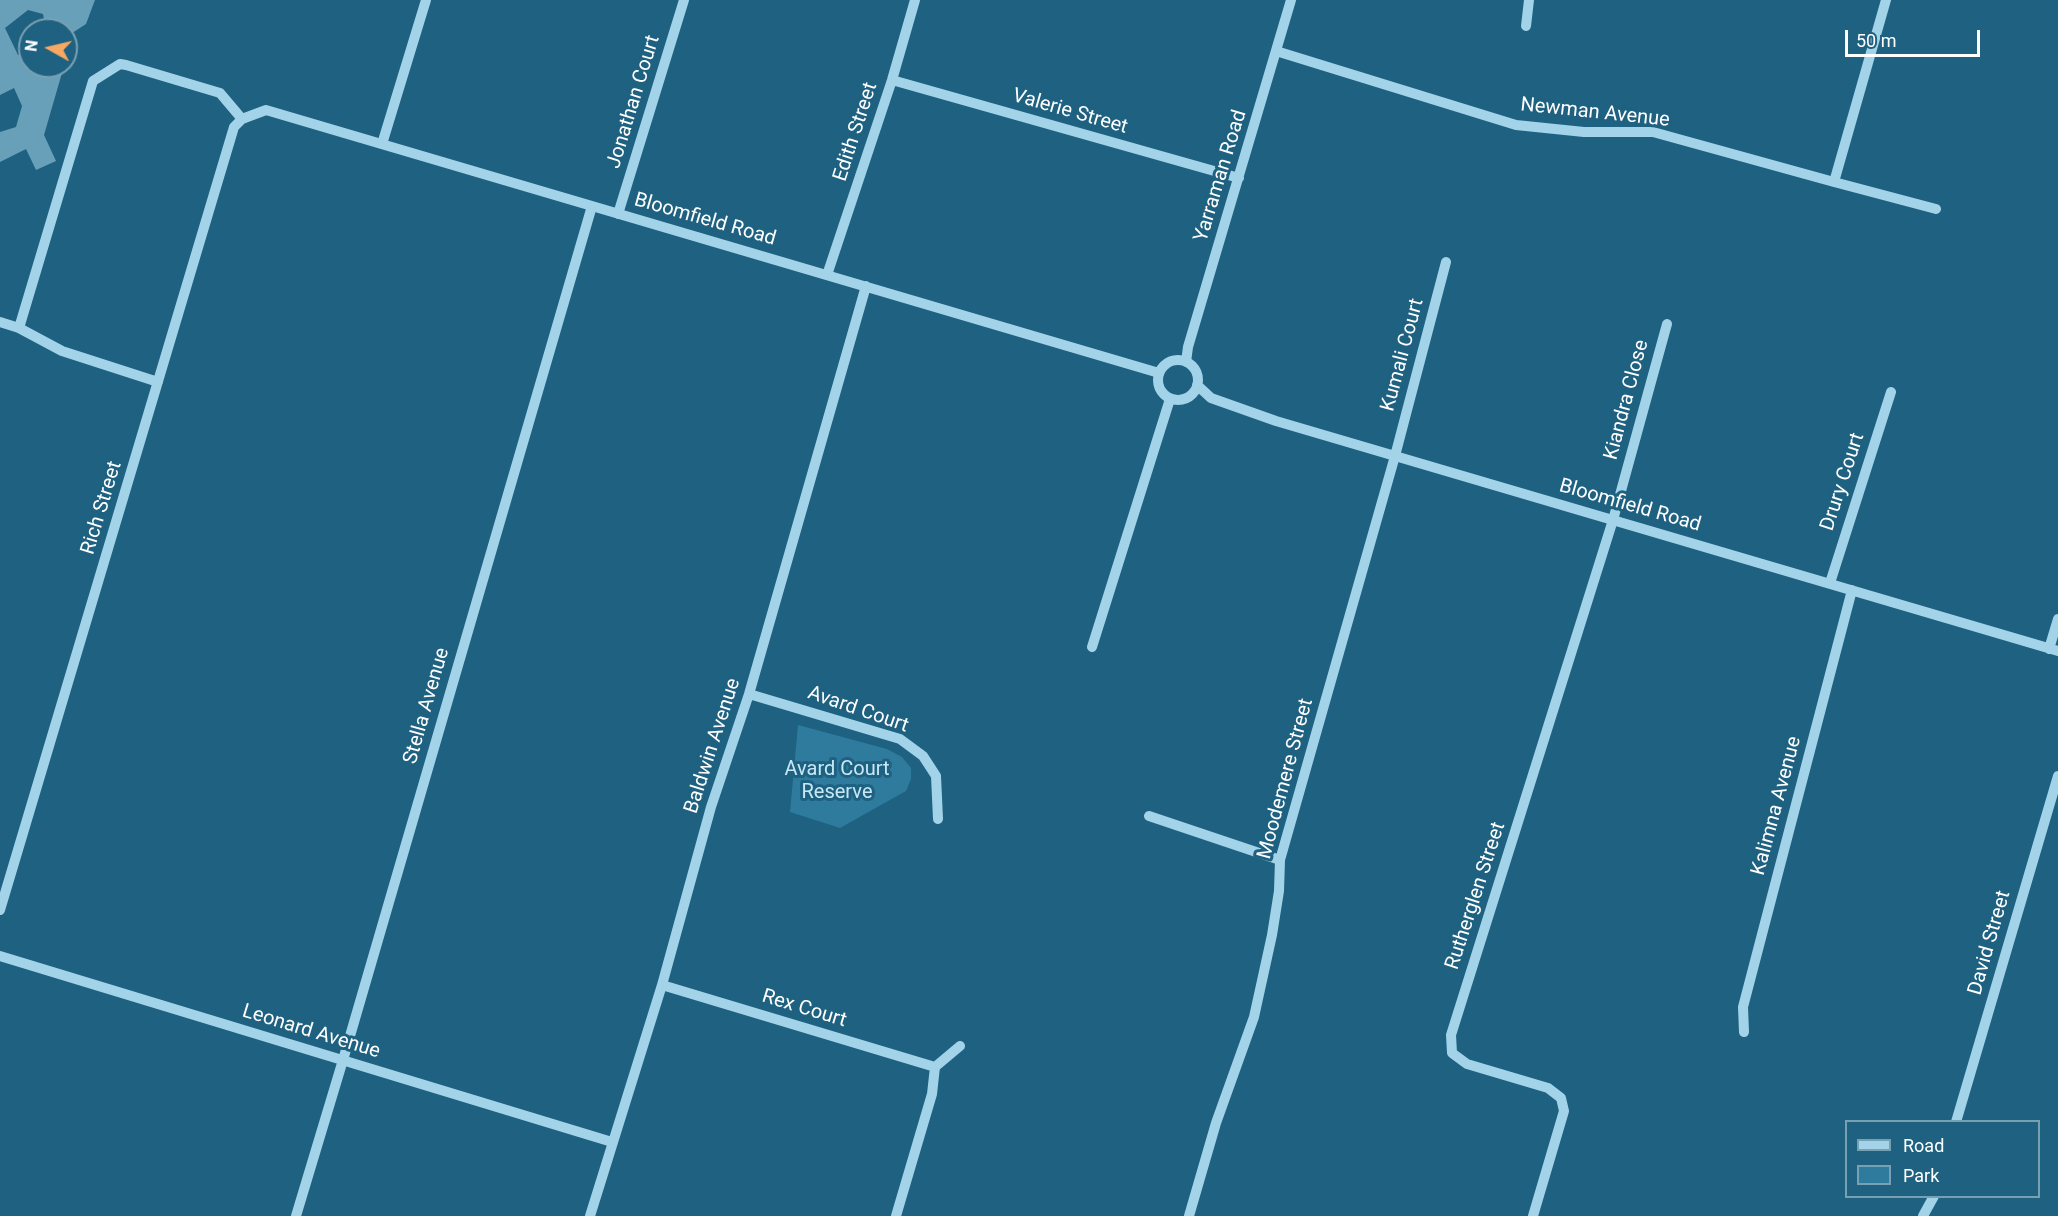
<!DOCTYPE html>
<html>
<head>
<meta charset="utf-8">
<style>
  body { margin:0 }
  #map { position:relative; width:2058px; height:1216px; overflow:hidden; background:#1e6180; font-family:Roboto,sans-serif }
  canvas { display:block }
  .legend { position:absolute; left:1845px; top:1120px; width:195px; height:78px; box-sizing:border-box; background:#1e6180; border:2px solid #78a0b3; margin:0; padding:8px 10px; list-style:none; font-size:18px; color:#fff }
  .legend li { display:flex; align-items:center; gap:12px; height:30px }
  .legend b { width:30px; border:2px solid #78a0b3 }
  .north { position:absolute; left:18px; top:18px; width:60px; height:60px; box-sizing:border-box; background:#1e6180; border:2px solid #78a0b3; border-radius:50%; rotate:278deg; font-size:16px; font-weight:700; line-height:24px; text-align:center; color:#fff }
  .north::after { content:''; display:block; margin:auto; width:21px; height:27px; background:#f7a863; clip-path:polygon(50% 0,100% 100%,50% 72%,0 100%) }
  .scale { position:absolute; left:1845px; top:30px; width:135px; height:27px; box-sizing:border-box; border:3px solid #fff; border-top:0; padding-left:8px; font-size:18px; line-height:21px; white-space:nowrap; color:#fff; -webkit-text-stroke:4px #1e6180; paint-order:stroke }
</style>
</head>
<body>
<div id="map">
<canvas width="2058" height="1216"></canvas>
<ul class="legend">
<li><b style="height:8px;background:#a3d3e8"></b>Road</li>
<li><b style="height:16px;background:#2e7b9d"></b>Park</li>
</ul>
<div class="north">N</div>
<div class="scale">50 m</div>
</div>
<script>
const ctx = document.querySelector('canvas').getContext('2d');
ctx.lineJoin = 'round';
function paint(path, color) {
  ctx.fillStyle = color;
  ctx.fill(path, 'evenodd');
}
function stroke(path, color, width, dash) {
  ctx.strokeStyle = color;
  ctx.lineWidth = width;
  ctx.lineCap = dash ? 'butt' : 'round';
  ctx.setLineDash(dash || []);
  ctx.stroke(path);
}
function label(font, color, halo, rows, align = 'center') {
  ctx.font = font + ' Roboto,sans-serif';
  ctx.lineWidth = 6;
  ctx.setLineDash([]);
  ctx.textBaseline = 'middle';
  ctx.strokeStyle = halo;
  ctx.fillStyle = color;
  for (const [text, x, y, turn = 0] of rows) {
    ctx.save();
    ctx.translate(x, y);
    ctx.rotate((+turn || 0) * Math.PI / 180);
    ctx.textAlign = isNaN(turn) ? turn : align;
    if (halo) ctx.strokeText(text, 0, 0);
    ctx.fillText(text, 0, 0);
    ctx.restore();
  }
}
paint(new Path2D(`
  M798 725 887 749 902 757 911 768V779L906 791 840 828 790 812Z`), '#2e7b9d');
paint(new Path2D(`
  M0 0H95L86 24 66 37V30H46L43 14 28 10 5 28 18 55 30 50V66H64L44 135 56 161 36 170 26 149 0 162V132L16 127 22 106 14 88 0 95Z`), '#69a0b9');
stroke(new Path2D(`
  M1526 26 1529 0
  M1276 51 1516 125 1584 132H1653L1834 182 1886 0
  M892 80 1239 178
  M382 144 426 0
  M1834 182 1936 209
  M618 214 684 0
  M827 275 892 80 915 0
  M0 322 19 328 62 351 158 382
  M19 328 93 81 120 64 126 65 220 93 242 119
  M1158 380a20 20 0 1 1 40 0a20 20 0 1 1-40 0Z
  M1186 362 1188 347 1291 0
  M1197 385 1211 398 1276 421 2058 651
  M1830 583 1891 392
  M1092 647 1170 399
  M2049 649 2058 619
  M749 694 900 739 923 756 936 776 938 819
  M1149 816 1280 860
  M0 910 234 127 242 119 266 110 1159 373
  M0 956 612 1142
  M662 985 935 1067 932 1094 896 1216
  M1744 1032 1743 1007 1852 590
  M935 1067 960 1046
  M1956 1122 2058 776
  M296 1216 343 1060 592 206
  M590 1216 662 985 711 807 749 694 866 286
  M1189 1216 1216 1123 1254 1017 1272 935 1279 891 1280 860 1395 456 1446 262
  M1533 1216 1564 1111 1561 1098 1548 1088 1467 1064 1452 1053 1451 1035 1613 520 1667 324
  M1923 1216 1934 1196`), '#a3d3e8', 10);
label('20px', '#fff', '#1e6180', [
  ["Jonathan Court",634,102,-73],
  ["Valerie Street",1070,112,16],
  ["Newman Avenue",1595,113,6],
  ["Edith Street",856,132,-72],
  ["Yarraman Road",1221,176,-73],
  ["Bloomfield Road",705,220,16],
  ["Kumali Court",1403,355,-75],
  ["Kiandra Close",1627,400,-75],
  ["Drury Court",1843,482,-72],
  ["Bloomfield Road",1630,506,16],
  ["Rich Street",102,508,-73],
  ["Stella Avenue",427,706,-74],
  ["Avard Court",858,710,19],
  ["Baldwin Avenue",713,746,-72],
  ["Moodemere Street",1286,779,-75],
  ["Kalimna Avenue",1777,806,-75],
  ["Rutherglen Street",1476,896,-72],
  ["David Street",1990,943,-74],
  ["Rex Court",804,1009,17],
  ["Leonard Avenue",311,1032,17]
]);
label('20px', '#c7e8f6', '#1e6180', [
  ["Avard Court",837,770],
  ["Reserve",837,793]
]);
</script>
</body>
</html>
